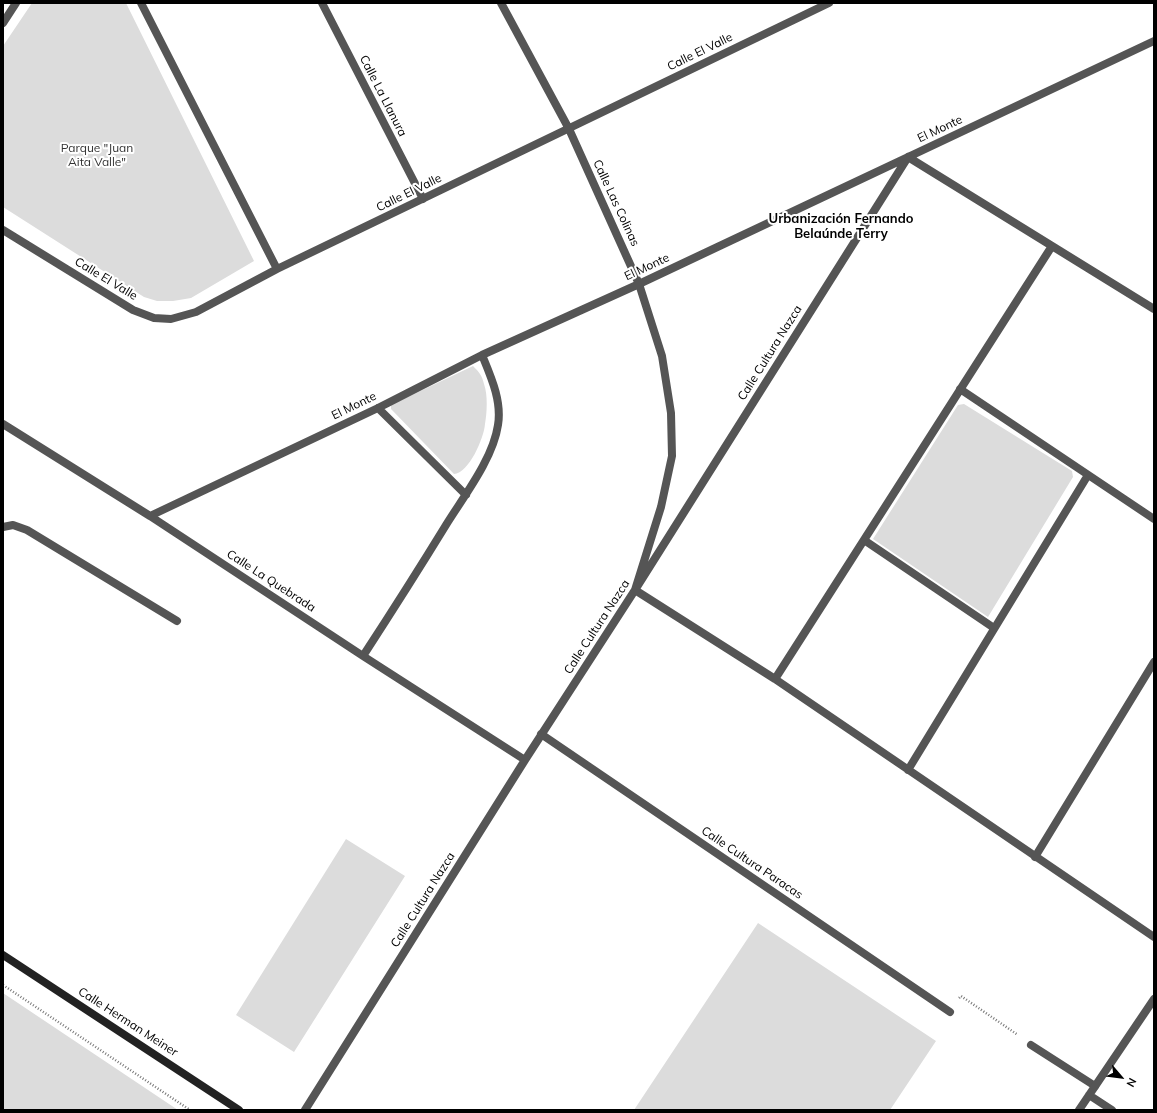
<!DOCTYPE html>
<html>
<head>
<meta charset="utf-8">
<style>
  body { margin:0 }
  #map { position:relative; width:1157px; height:1113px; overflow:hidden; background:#fff; font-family:Mulish,sans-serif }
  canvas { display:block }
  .frame { position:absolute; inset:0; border:4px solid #000; pointer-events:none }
  .north { position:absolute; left:1101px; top:1057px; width:40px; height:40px; -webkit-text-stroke:3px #fff; paint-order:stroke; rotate:118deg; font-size:11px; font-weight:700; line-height:16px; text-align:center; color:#000 }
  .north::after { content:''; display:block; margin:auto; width:14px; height:18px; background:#000; clip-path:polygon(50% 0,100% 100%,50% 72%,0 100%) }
</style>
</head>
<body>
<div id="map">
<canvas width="1157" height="1113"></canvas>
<div class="frame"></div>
<div class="north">N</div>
</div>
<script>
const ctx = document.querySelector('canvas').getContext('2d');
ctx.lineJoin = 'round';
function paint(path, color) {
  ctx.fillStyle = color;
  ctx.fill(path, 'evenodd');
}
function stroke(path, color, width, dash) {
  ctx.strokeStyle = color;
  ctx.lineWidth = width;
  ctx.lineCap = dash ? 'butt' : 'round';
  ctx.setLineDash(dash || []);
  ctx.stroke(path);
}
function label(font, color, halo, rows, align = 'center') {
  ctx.font = font + ' Mulish,sans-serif';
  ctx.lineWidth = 4;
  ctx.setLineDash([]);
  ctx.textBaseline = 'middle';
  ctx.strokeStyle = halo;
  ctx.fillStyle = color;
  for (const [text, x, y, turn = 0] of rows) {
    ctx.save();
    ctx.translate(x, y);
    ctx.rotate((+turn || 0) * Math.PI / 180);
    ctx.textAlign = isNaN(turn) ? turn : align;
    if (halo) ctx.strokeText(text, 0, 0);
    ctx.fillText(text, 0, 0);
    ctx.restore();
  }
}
paint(new Path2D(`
  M32 3H126L254 261 191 298 173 301H157L144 297 3 207V46Z
  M473 366C479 372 482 375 484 384 488 395 487 413 485 424 484 438 469 473 454 474L391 409V405Z
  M964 404 1072 471 1073 477 988 617 873 539 958 405Z
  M346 839 405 876 294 1052 236 1015Z
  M758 923 936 1041 890 1110H634Z
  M3 993 178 1110H3Z`), '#dcdcdc');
stroke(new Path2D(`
  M3 985 190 1110
  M959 998 961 996 1018 1035`), '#777', 2.5, [1, 2]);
stroke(new Path2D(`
  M3 527 13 525 27 530 177 621
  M1031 1045 1095 1086`), '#555', 8);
stroke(new Path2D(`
  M141 3 277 269
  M322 3 423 199
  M501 3 569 129 639 284 662 356 671 413 672 456 661 507 635 590 775 679 1154 937
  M3 23 16 3
  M3 230 133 310 154 318 171 319 196 312 277 269 829 3
  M960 389 1154 519
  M378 408 466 495
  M3 424 150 516 363 656 525 760
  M150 516 378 408 482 355 639 284 1154 41
  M864 540 994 628
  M363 656C391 613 419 569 446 525 464 496 493 459 498 425 502 401 491 377 482 355
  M775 679 1052 246
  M541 734 950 1012
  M908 770 1088 475
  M1035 857 1154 662
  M1089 1095 1112 1110
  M305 1110 525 760 635 590 908 157 1154 309
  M1079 1110 1154 999`), '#555', 8);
stroke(new Path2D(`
  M3 955 239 1110`), '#222', 8);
label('12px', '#000', '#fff', [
  ["Calle El Valle",700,52,-26],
  ["Calle La Llanura",383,96,63],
  ["El Monte",940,129,-25],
  ["Calle El Valle",409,193,-26],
  ["Calle Las Colinas",616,203,65],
  ["El Monte",647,267,-25],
  ["Calle El Valle",106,279,31],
  ["Calle Cultura Nazca",770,353,-58],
  ["El Monte",354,406,-26],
  ["Calle La Quebrada",271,581,33],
  ["Calle Cultura Nazca",597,627,-57],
  ["Calle Cultura Paracas",752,863,34],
  ["Calle Cultura Nazca",423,900,-58],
  ["Calle Herman Meiner",128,1022,33]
]);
label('12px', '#333', '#fff', [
  ["Parque \"Juan",97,148],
  ["Aita Valle\"",97,162]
]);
label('bold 13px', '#000', '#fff', [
  ["Urbanización Fernando",841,219],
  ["Belaúnde Terry",841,234]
]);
</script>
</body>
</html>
